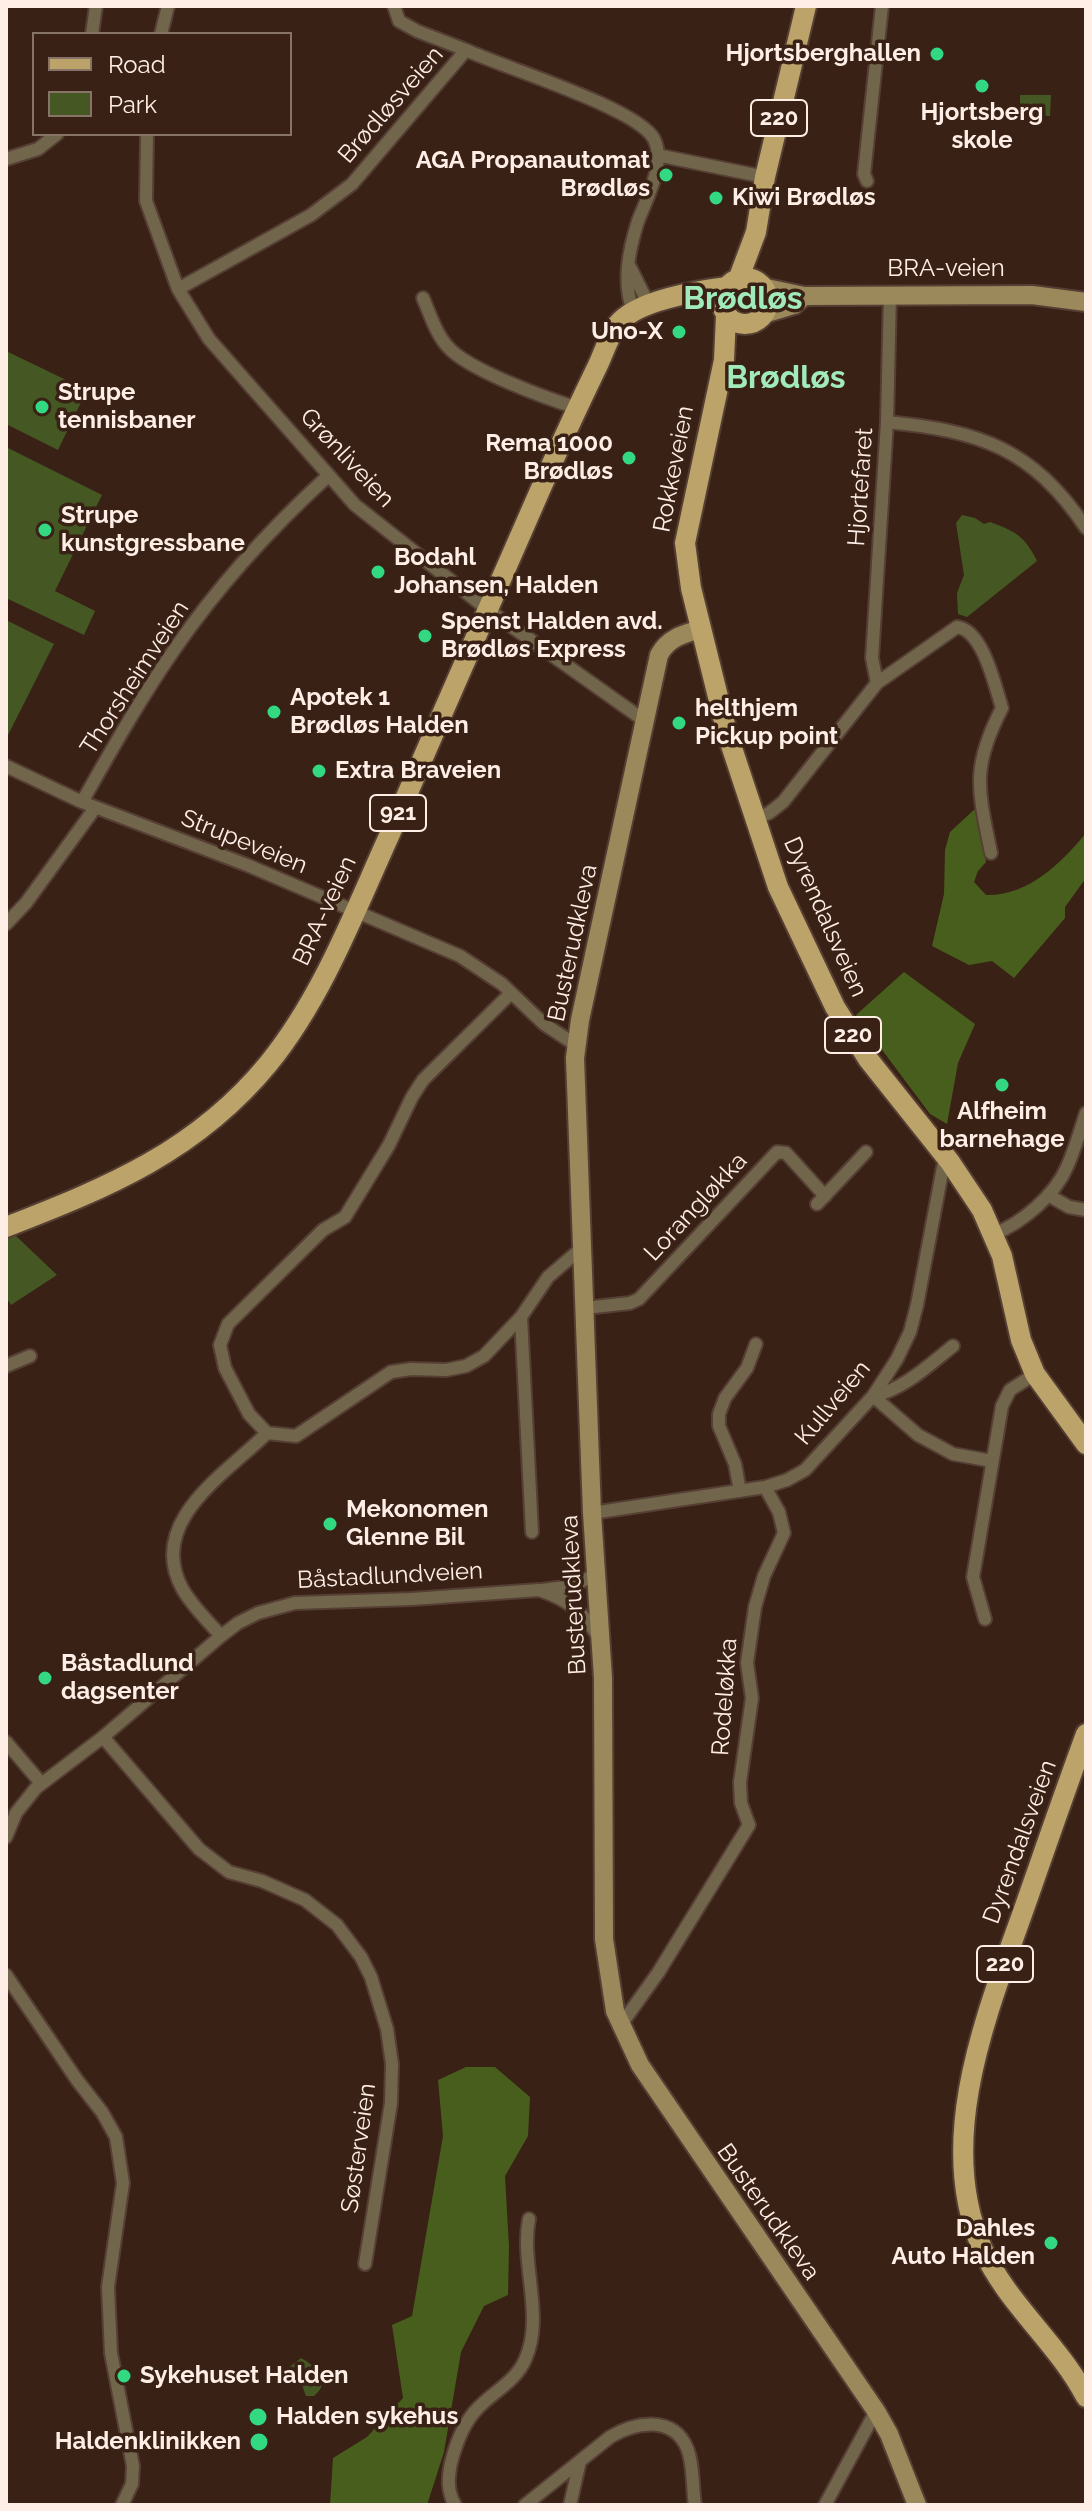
<!DOCTYPE html>
<html>
<head>
<meta charset="utf-8">
<style>
  body { margin:0 }
  #map { position:relative; width:1092px; height:2511px; overflow:hidden; background:#392116; font-family:Raleway,sans-serif }
  canvas { display:block }
  .frame { position:absolute; inset:0; border:8px solid #ffeee6; pointer-events:none }
  .legend { position:absolute; left:32px; top:32px; width:260px; height:104px; box-sizing:border-box; background:#392116; border:2px solid #887369; margin:0; padding:10px 14px; list-style:none; font-size:24px; color:#ffeee6 }
  .legend li { display:flex; align-items:center; gap:16px; height:40px }
  .legend b { width:40px; border:2px solid #887369 }
</style>
</head>
<body>
<div id="map">
<canvas width="1092" height="2511"></canvas>
<div class="frame"></div>
<ul class="legend">
<li><b style="height:10px;background:#bba36a"></b>Road</li>
<li><b style="height:22px;background:#455824"></b>Park</li>
</ul>
</div>
<script>
const ctx = document.querySelector('canvas').getContext('2d');
ctx.lineJoin = 'round';
function paint(path, color) {
  ctx.fillStyle = color;
  ctx.fill(path, 'evenodd');
}
function stroke(path, color, width, dash) {
  ctx.strokeStyle = color;
  ctx.lineWidth = width;
  ctx.lineCap = dash ? 'butt' : 'round';
  ctx.setLineDash(dash || []);
  ctx.stroke(path);
}
function label(font, color, halo, rows, align = 'center') {
  ctx.font = font + ' Raleway,sans-serif';
  ctx.lineWidth = 7;
  ctx.setLineDash([]);
  ctx.textBaseline = 'middle';
  ctx.strokeStyle = halo;
  ctx.fillStyle = color;
  for (const [text, x, y, turn = 0] of rows) {
    ctx.save();
    ctx.translate(x, y);
    ctx.rotate((+turn || 0) * Math.PI / 180);
    ctx.textAlign = isNaN(turn) ? turn : align;
    if (halo) ctx.strokeText(text, 0, 0);
    ctx.fillText(text, 0, 0);
    ctx.restore();
  }
}
paint(new Path2D(`
  M1020 95H1051L1050 116 1020 115Z
  M6 351 87 390 58 450 6 424Z
  M6 447 102 495 55 591 95 611 84 635 6 598Z
  M962 515 975 518 984 524 990 522C1015 531 1025 536 1037 561L967 617 958 614 957 593 964 575 956 523Z
  M6 620 54 644 6 739Z
  M15 1235 57 1275 11 1305 6 1297V1239Z
  M301 2358C317 2367 333 2380 314 2396H306L302 2385 290 2381 288 2368Z`), '#455824');
paint(new Path2D(`
  M977 807 986 862 978 871 974 882 986 895C1029 896 1061 863 1086 833V878L1065 907V918L1014 978 992 961 969 965 932 946 944 894 945 850 950 832Z
  M904 972 975 1024 958 1063 947 1124 930 1114 856 1015Z
  M466 2067H495L530 2097 528 2136 505 2176 509 2247 508 2295 484 2306 461 2352 444 2452 427 2505H330L333 2458 367 2437 403 2398 392 2325 412 2316 443 2136 438 2080Z`), '#475e1c');
const street = new Path2D(`
  M394 6 399 21 417 31 466 50
  M92 34 96 6
  M161 34 168 6
  M147 134 146 201 178 289 209 339 355 505 487 609 645 721
  M657 155 765 177
  M6 159 38 149 57 134
  M867 181 864 174 882 6
  M630 267 648 303
  M178 289 311 215 352 184 466 50C502 67 638 108 654 139 666 163 647 198 638 221 629 250 622 282 633 311
  M890 294 887 422 872 658 877 683 957 627C983 630 995 686 1002 708 971 768 978 789 991 853
  M423 298C430 314 436 334 448 347 468 370 546 398 577 408
  M887 422C980 431 1032 448 1086 528
  M6 766 82 802 247 865 460 956 502 984 544 1024 576 1045
  M82 802C111 751 140 699 174 650 218 586 271 528 328 476
  M755 819 769 813 783 802 877 683
  M6 924 26 903 95 808
  M511 993 423 1080 412 1097 389 1145 345 1217 323 1230 228 1324 220 1345 225 1368 249 1414 267 1433 296 1436 391 1372 411 1369 446 1370 466 1366 484 1356 521 1317 548 1277 583 1247
  M1048 1195 1069 1207 1086 1210
  M817 1204 866 1152
  M994 1234C1022 1223 1055 1195 1067 1167 1075 1149 1080 1131 1086 1113
  M585 1308 630 1303 639 1299 777 1152 786 1153 825 1196
  M521 1317 532 1532
  M6 1366 30 1356
  M873 1396 918 1435 953 1454 992 1461
  M873 1396C903 1390 929 1365 953 1346
  M740 1491 735 1464 719 1426V1414L725 1398 747 1368 756 1344
  M592 1513 765 1487 787 1480 805 1470 873 1396 897 1359 910 1332 917 1305 943 1167 950 1162
  M542 1590 573 1586 596 1574
  M985 1619 973 1577 1002 1406 1010 1390 1035 1374
  M221 1636C208 1621 191 1605 182 1588 146 1521 227 1473 267 1433
  M103 1737 199 1849 229 1872 262 1881 305 1900 337 1925 361 1957 371 1977 387 2029 392 2064 391 2103 365 2264
  M6 1742 41 1783
  M6 1837 16 1813 36 1788 103 1737 221 1636 238 1623 258 1613 295 1603 412 1599 539 1590C566 1599 583 1611 597 1635
  M6 1975 77 2080 102 2112 116 2137 123 2183 108 2287 111 2353 133 2466 132 2484 122 2505
  M620 2026 658 1973 749 1825 741 1803 740 1782 752 1698 747 1663 755 1607 764 1576 784 1533 779 1512 765 1487
  M455 2505C447 2491 448 2478 451 2463 456 2443 463 2423 478 2408 493 2392 516 2381 525 2360 545 2317 520 2264 529 2219
  M525 2505 610 2437C635 2422 673 2415 687 2448 694 2465 692 2487 695 2505
  M570 2505 580 2461
  M825 2505 876 2411`);
const secondary = new Path2D(`
  M762 287 804 296 1032 295 1086 302
  M764 314 794 305 804 296
  M701 629C683 634 668 638 659 655L580 1020 575 1058 592 1513 603 1678 604 1939 615 2011 640 2065 876 2411 889 2434 917 2505`);
const primary = new Path2D(`
  M722 301a23 23 0 1 1 46 0a23 23 0 1 1-46 0Z
  M738 280 756 232 765 177 806 6
  M726 315 724 360 685 543 691 588 727 733 778 887 835 1007 868 1059 950 1162 982 1210 1002 1256 1021 1340 1035 1374 1086 1444
  M6 1227C109 1187 197 1151 269 1063 323 996 354 913 389 836 441 717 492 598 545 479 562 441 580 402 598 365 604 352 609 336 617 325 636 300 697 291 727 287
  M1086 1734C1065 1791 1045 1849 1025 1906 988 2011 934 2139 982 2248 1007 2304 1058 2343 1086 2397`);
stroke(street, '#553e33', 16);
stroke(secondary, '#553e33', 22);
stroke(primary, '#553e33', 24);
stroke(street, '#71664b', 12);
stroke(secondary, '#9b895c', 18);
stroke(primary, '#bba36a', 20);
for (const [x, y, r, color] of [
  [937,54,8,"#32d882"],
  [982,86,8,"#32d882"],
  [666,175,8,"#32d882"],
  [716,198,8,"#32d882"],
  [679,332,8,"#32d882"],
  [42,407,8,"#32d882"],
  [629,458,8,"#32d882"],
  [45,530,8,"#32d882"],
  [378,572,8,"#32d882"],
  [425,636,8,"#32d882"],
  [274,712,8,"#32d882"],
  [679,723,8,"#32d882"],
  [319,771,8,"#32d882"],
  [1002,1085,8,"#32d882"],
  [330,1524,8,"#32d882"],
  [45,1678,8,"#32d882"],
  [1051,2243,8,"#32d882"],
  [124,2376,8,"#32d882"],
  [258,2417,10,"#32d882"],
  [259,2442,10,"#32d882"]
]) {
  const dot = new Path2D();
  dot.arc(x, y, r, 0, 2 * Math.PI);
  ctx.fillStyle = color;
  ctx.fill(dot);
  stroke(dot, '#392116', 3);
}
for (const [x, y, w] of [
  [779,118,56],
  [398,813,56],
  [853,1035,56],
  [1005,1964,56]
]) {
  const box = new Path2D();
  box.roundRect(x - w / 2, y - 18, w, 36, 6);
  ctx.fillStyle = '#392116';
  ctx.fill(box);
  stroke(box, '#ffeee6', 2);
}
label('bold 22px', '#ffeee6', null, [
  ["220",779,118],
  ["921",398,813],
  ["220",853,1035],
  ["220",1005,1964]
]);
label('bold 24px', '#ffeee6', '#392116', [
  ["Hjortsberghallen",921,54,"right"],
  ["Hjortsberg",982,113,"center"],
  ["skole",982,141,"center"],
  ["AGA Propanautomat",650,161,"right"],
  ["Brødløs",650,189,"right"],
  ["Kiwi Brødløs",732,198],
  ["Uno-X",663,332,"right"],
  ["Strupe",58,393],
  ["tennisbaner",58,421],
  ["Rema 1000",613,444,"right"],
  ["Brødløs",613,472,"right"],
  ["Strupe",61,516],
  ["kunstgressbane",61,544],
  ["Bodahl",394,558],
  ["Johansen, Halden",394,586],
  ["Spenst Halden avd.",441,622],
  ["Brødløs Express",441,650],
  ["Apotek 1",290,698],
  ["Brødløs Halden",290,726],
  ["helthjem",695,709],
  ["Pickup point",695,737],
  ["Extra Braveien",335,771],
  ["Alfheim",1002,1112,"center"],
  ["barnehage",1002,1140,"center"],
  ["Mekonomen",346,1510],
  ["Glenne Bil",346,1538],
  ["Båstadlund",61,1664],
  ["dagsenter",61,1692],
  ["Dahles",1035,2229,"right"],
  ["Auto Halden",1035,2257,"right"],
  ["Sykehuset Halden",140,2376],
  ["Halden sykehus",276,2417],
  ["Haldenklinikken",241,2442,"right"]
], 'left');
label('24px', '#ffeee6', '#392116', [
  ["Brødløsveien",391,105,-49],
  ["BRA-veien",946,269],
  ["Grønliveien",347,458,47],
  ["Rokkeveien",674,469,-79],
  ["Hjortefaret",861,487,-86],
  ["Thorsheimveien",135,678,-57],
  ["Strupeveien",244,842,22],
  ["BRA-veien",325,911,-65],
  ["Dyrendalsveien",825,917,66],
  ["Busterudkleva",573,943,-78],
  ["Lorangløkka",696,1207,-47],
  ["Kullveien",833,1403,-50],
  ["Båstadlundveien",390,1576,-3],
  ["Busterudkleva",574,1595,-93],
  ["Rodeløkka",725,1697,-86],
  ["Dyrendalsveien",1020,1842,-70],
  ["Søsterveien",359,2148,-82],
  ["Busterudkleva",768,2212,55]
]);
label('bold 32px', '#a1ebba', '#392116', [
  ["Brødløs",743,299],
  ["Brødløs",786,378]
]);
</script>
</body>
</html>
